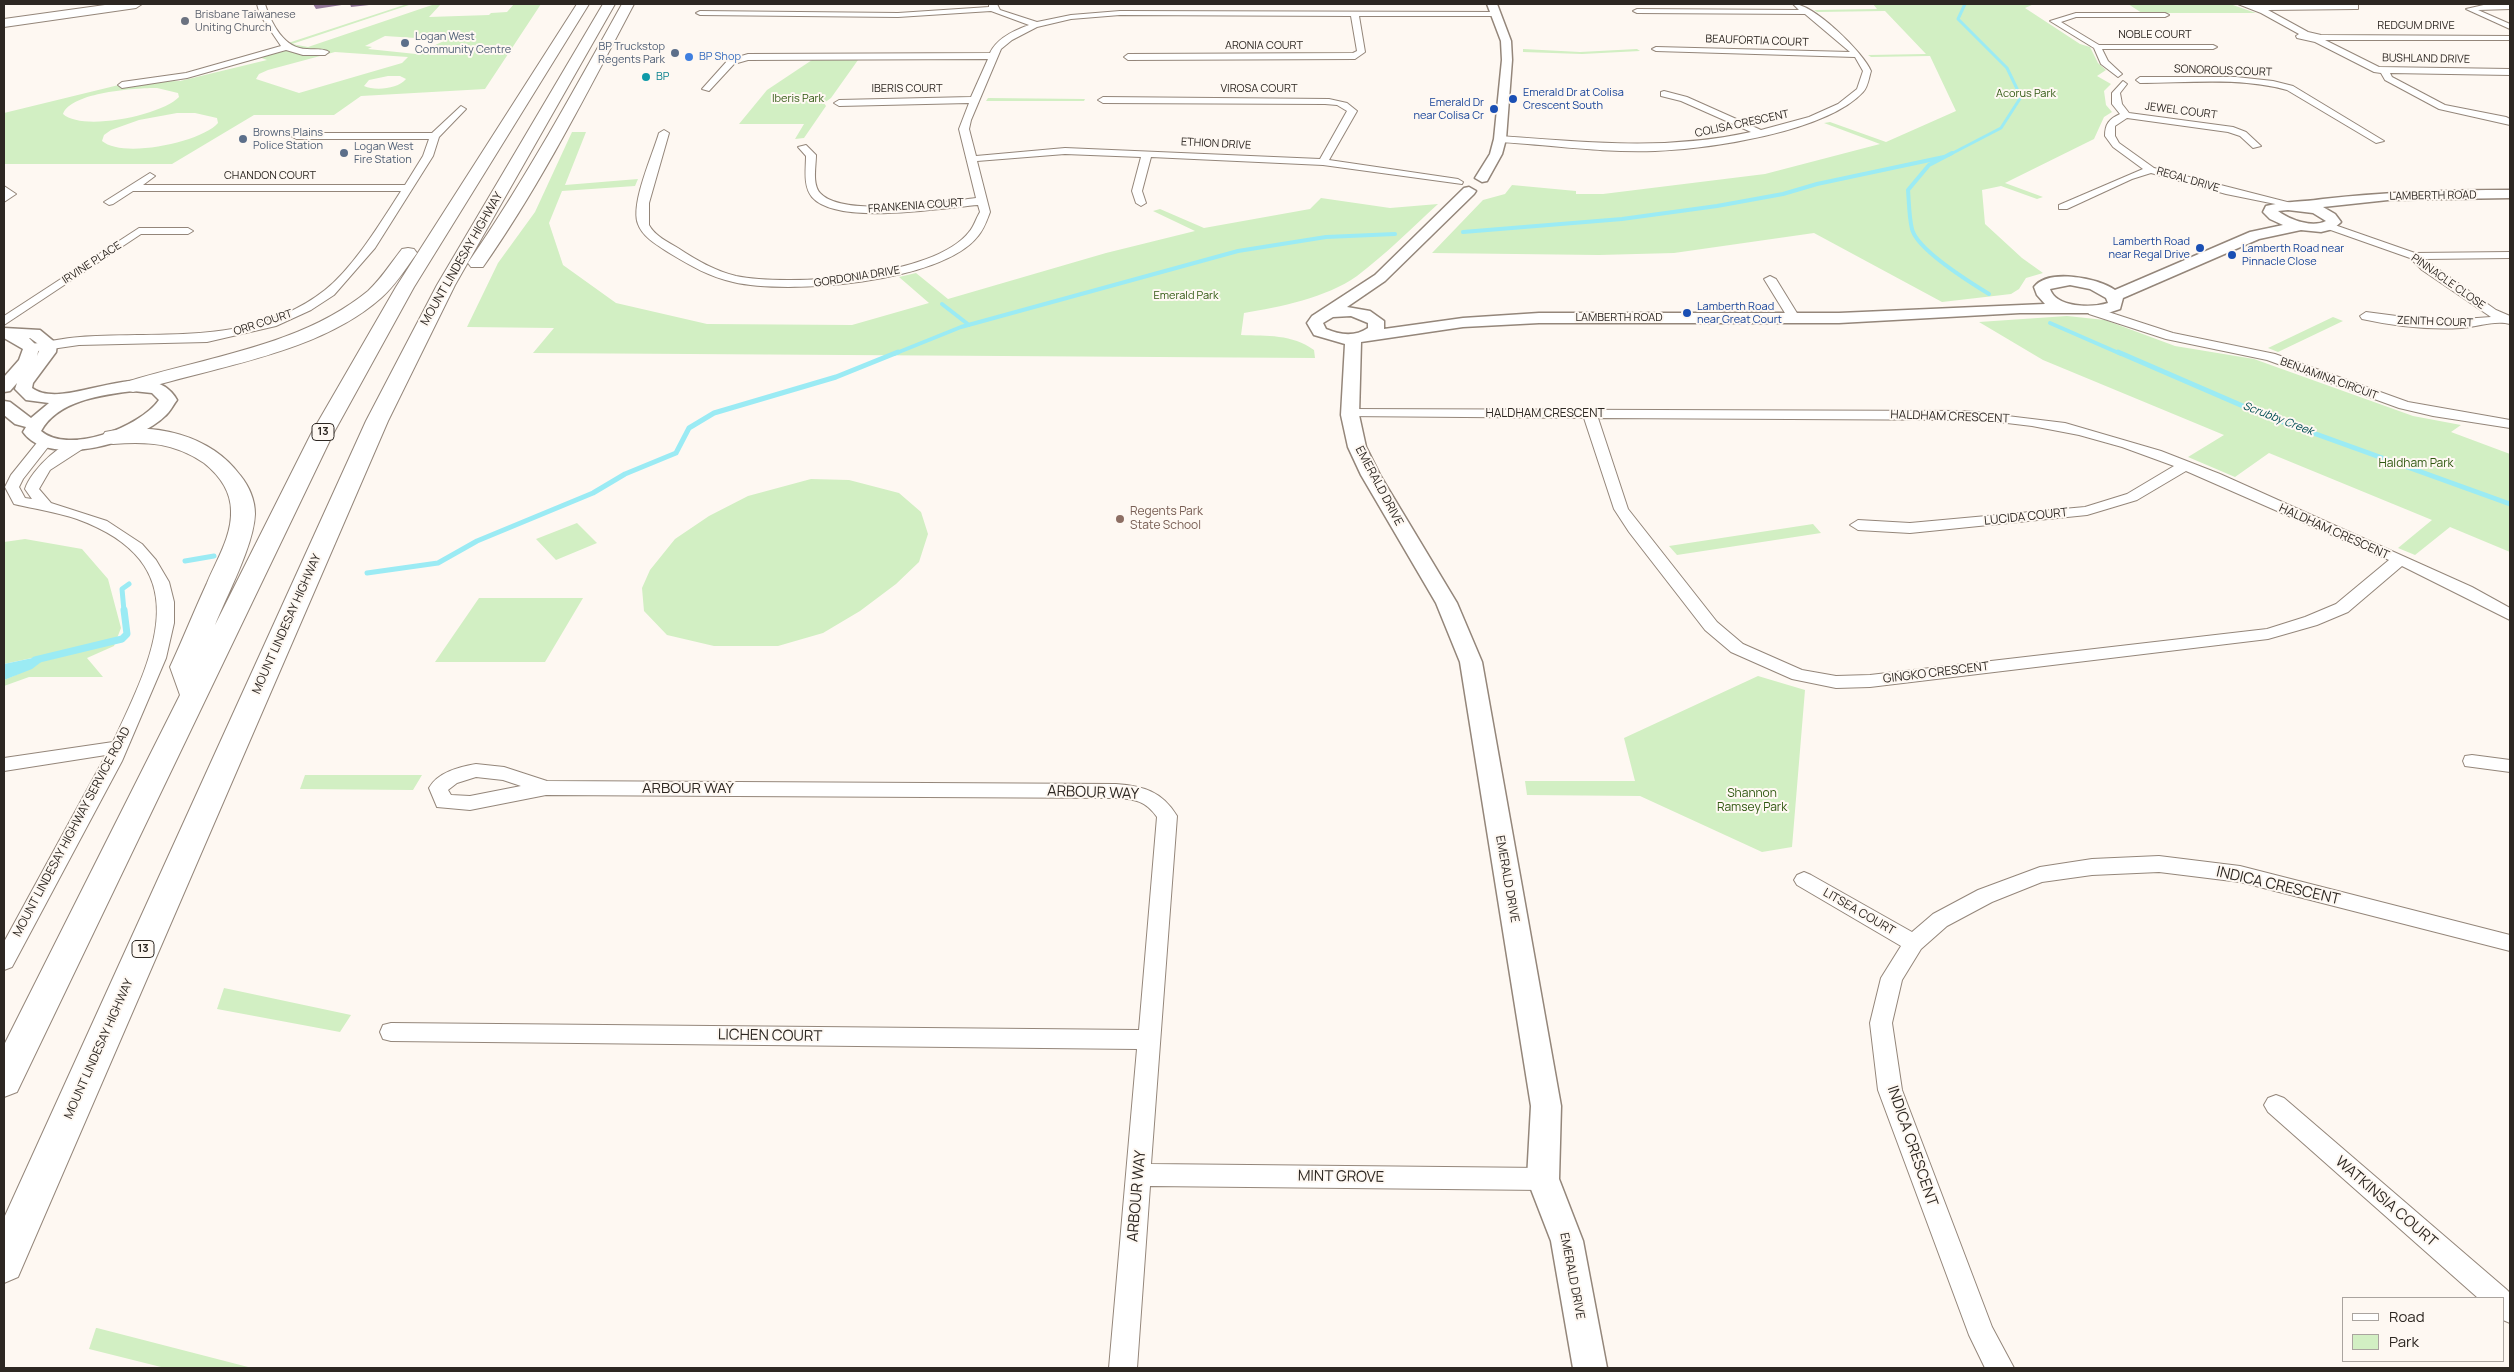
<!DOCTYPE html>
<html>
<head>
<meta charset="utf-8">
<style>
  body { margin:0 }
  #map { position:relative; width:2514px; height:1372px; overflow:hidden; background:#fef8f2; font-family:Manrope,sans-serif }
  canvas { display:block }
  .frame { position:absolute; inset:0; border:5px solid #2d2722; pointer-events:none }
  .legend { position:absolute; left:2342px; top:1297px; width:162px; height:65px; box-sizing:border-box; background:#fef8f2; border:1px solid #aaa49f; margin:0; padding:6px 9px; list-style:none; font-size:15px; color:#2d2722 }
  .legend li { display:flex; align-items:center; gap:10px; height:25px }
  .legend b { width:25px; border:1px solid #aaa49f }
</style>
</head>
<body>
<div id="map">
<canvas width="2514" height="1372"></canvas>
<div class="frame"></div>
<ul class="legend">
<li><b style="height:6px;background:#fff"></b>Road</li>
<li><b style="height:14px;background:#d2efc3"></b>Park</li>
</ul>
</div>
<script>
const ctx = document.querySelector('canvas').getContext('2d');
ctx.lineJoin = 'round';
function paint(path, color) {
  ctx.fillStyle = color;
  ctx.fill(path, 'evenodd');
}
function stroke(path, color, width, dash) {
  ctx.strokeStyle = color;
  ctx.lineWidth = width;
  ctx.lineCap = dash ? 'butt' : 'round';
  ctx.setLineDash(dash || []);
  ctx.stroke(path);
}
function label(font, color, halo, rows, align = 'center') {
  ctx.font = font + ' Manrope,sans-serif';
  ctx.lineWidth = 4;
  ctx.setLineDash([]);
  ctx.textBaseline = 'middle';
  ctx.strokeStyle = halo;
  ctx.fillStyle = color;
  for (const [text, x, y, turn = 0] of rows) {
    ctx.save();
    ctx.translate(x, y);
    ctx.rotate((+turn || 0) * Math.PI / 180);
    ctx.textAlign = isNaN(turn) ? turn : align;
    if (halo) ctx.strokeText(text, 0, 0);
    ctx.fillText(text, 0, 0);
    ctx.restore();
  }
}
paint(new Path2D(`
  M407 4H412L292 44 308 47 435 4H441L429 17 489 15 491 13 507 12 514 4H541L485 89 361 96 334 115H254L172 164H4V113L131 82 180 81 267 60 259 57 278 52 279 46ZM385 36 446 40 416 54 368 49 372 47 365 46ZM335 52 408 57 402 63 299 93 256 79 259 74 268 70ZM388 76H400L406 79C398 89 375 91 364 86L369 80ZM157 88 178 93 179 97C162 115 83 132 63 114 71 92 136 88 157 88ZM177 113H195L217 118 218 123C202 142 123 159 102 141L104 135 111 130 139 120Z
  M1873 4H2034L2025 8 2080 44 2090 47 2098 63 2106 70 2097 76 2111 84 2104 91 2106 105 2112 112 2104 117 2094 139 2005 183 2043 197 2037 199 2001 186 1982 190 1985 224 2022 258 2043 273 2026 278 2019 289 2011 294 1942 302 1814 233 1674 253 1599 255 1432 253 1483 200 1505 194 1512 185 1576 191V194H1603L1765 174 1880 144 1824 123 1830 122 1886 142 1956 111 1930 56 1871 57 1868 55 1926 54 1885 11 1817 12 1814 10 1877 9Z
  M2128 4H2230L2256 13H2142Z
  M1523 49 1580 52 1637 49 1640 51 1582 54 1523 52Z
  M812 60H858L831 98 824 103 826 106 804 138 795 139 804 124H739L767 90Z
  M988 98 1085 99 1084 101H986Z
  M572 132H586L565 185 638 179 635 186 562 191 549 223 563 265 616 303 707 324 852 325 929 303 899 277 916 273 948 299 1106 253 1195 231 1153 211 1160 209 1204 228 1310 209 1321 198 1390 208 1438 204C1412 228 1386 254 1357 276 1326 298 1280 307 1244 313L1241 335C1267 336 1292 334 1314 350L1315 358 533 353 554 328 467 327 498 263 535 212Z
  M2067 316 2105 320 2175 346 2254 359 2413 416 2461 425 2451 432 2510 454V552L2450 527 2415 555 2398 548 2432 520 2269 453 2235 477 2188 457 2224 435 2043 360 1979 322Z
  M2333 317 2343 321 2278 352 2268 348Z
  M811 479 849 480 899 493 921 512 928 534 919 562 896 584 860 611 823 633 778 646H714L667 635 644 611 642 588 650 570 675 539 709 516 748 496Z
  M577 523 597 543 556 560 536 539Z
  M1813 524 1821 533 1677 555 1669 546Z
  M25 539 82 549 108 579 121 628 114 646 87 658 103 677H29L4 686V680L18 674 41 656 4 664V542Z
  M479 598H583L545 662H435Z
  M1758 676 1805 690 1792 847 1762 852 1640 796 1527 795 1525 781H1635L1624 738Z
  M305 775H422L413 790 300 789Z
  M224 988 351 1015 340 1032 217 1009Z
  M96 1328H97L252 1368H165L89 1349Z`), '#d2efc3');
paint(new Path2D(`
  M42 656 45 659 32 669 4 680V664Z`), '#9bebf4');
stroke(new Path2D(`
  M1949 155 2001 128 2021 97 2007 68 1958 19 1965 4`), '#9bebf4', 3);
stroke(new Path2D(`
  M1952 153 1929 165 1908 190C1909 202 1909 217 1912 229 1917 250 1971 283 1989 294
  M1463 232 1622 219 1717 206 1783 194 1817 184 1944 157
  M942 304 969 325
  M2050 323 2121 354
  M894 354 961 327 1238 251 1326 237 1395 234`), '#9bebf4', 4);
stroke(new Path2D(`
  M2118 352 2266 416 2510 504
  M185 561 214 556
  M367 573 438 563 477 541 593 493 625 474 676 453 689 428 714 413 836 377 898 352
  M124 611 122 589 129 584`), '#9bebf4', 5);
stroke(new Path2D(`
  M35 660 122 639 127 634 124 610`), '#9bebf4', 7);
const minor = new Path2D(`
  M257 4H265C271 23 284 49 307 49 314 50 323 48 329 52L325 55H303L286 50 187 78 122 88 118 85 122 82 186 73 281 46 260 15Z
  M989 4H997L1000 10 1037 22 1071 15 1120 11 1496 12 1500 14 1496 16H1359L1365 52 1355 59 1128 60 1124 57 1128 54 1353 53 1357 51 1351 16 1120 15 1071 19 1037 27 1012 40 1001 49 971 120 969 129 976 156 1065 148 1320 159 1347 111 1337 105 1325 104 1103 103 1098 100 1103 97 1329 99 1347 103 1357 111 1329 160 1458 179 1463 182 1462 184 1323 165 1151 157 1142 191 1146 203 1141 206 1136 203 1132 191 1141 157 1065 154 977 161 990 212C987 220 984 229 978 236 942 283 787 295 733 282 710 277 691 266 671 254 659 246 643 238 638 224 630 204 653 154 659 133L664 130 669 133 649 203V225C655 236 668 242 678 248 696 260 715 271 736 276 789 287 934 277 969 232 974 227 976 218 980 212L978 205C942 208 837 226 812 197 803 186 806 169 806 156L798 147 806 145 816 155C816 166 812 184 820 193 842 218 944 202 976 198L959 129 969 103 839 106 834 103 839 100 971 97 988 59 748 60 734 64 709 91 702 89 728 60 748 54 990 53C997 38 1015 30 1029 25L991 11 898 17 700 15 696 13 700 11 898 13 989 7Z
  M1793 4C1813 3 1864 53 1871 71 1869 77 1868 87 1863 92 1826 132 1709 149 1655 151 1603 153 1551 145 1500 142L1495 139 1500 136C1587 142 1664 151 1751 132L1681 101 1661 96V92L1664 91 1687 97 1761 130 1809 117 1838 104 1857 89 1863 71 1855 57 1656 51 1652 49 1656 47 1850 52 1805 14 1637 13 1633 11 1637 9 1799 10Z
  M2238 4 2358 5V9H2355L2268 10 2308 32 2321 35 2510 36V40H2325L2379 67 2510 69V75L2390 73 2392 77 2445 105 2506 117 2510 119V125L2439 109 2385 80 2381 73 2374 72 2315 42 2297 38 2296 36 2299 34 2261 13Z
  M2488 4 2510 5V9L2478 10 2510 24V29L2466 9Z
  M2076 13H2165L2169 15 2165 17H2076L2061 22 2099 45H2213L2217 47 2213 49H2102L2108 61 2122 74 2118 77 2101 64 2094 48 2050 21Z
  M2236 77 2273 81 2293 86 2384 141 2376 143 2287 90C2239 77 2189 83 2140 83L2136 80 2140 77Z
  M2123 81 2127 84 2120 93 2122 104 2129 113 2233 127 2246 132 2261 146 2253 148 2240 136 2228 132 2127 118 2115 126V136L2119 143 2154 168 2295 204V208L2226 194 2151 173 2132 179 2067 209H2059V205L2143 169 2113 147 2105 136C2105 124 2109 119 2120 114L2112 104V93Z
  M461 106 466 109 439 137 433 156 375 248 334 295 311 310 276 326 207 342 79 345 31 352 25 348 31 344C47 342 64 338 80 337 163 331 254 346 325 290 354 267 381 222 401 191H133L113 204 109 205 104 202 150 173 155 176 143 185H405L423 156 429 139H296L291 136 296 133H432Z
  M4 186 16 194 4 202Z
  M2329 223 2415 253 2510 252V258L2424 259 2496 310 2510 316V324C2495 320 2477 327 2461 328 2428 330 2394 326 2362 319L2360 316 2366 312 2435 321 2491 317 2422 270 2410 258 2325 228 2324 226Z
  M139 228H188L193 231 188 234H141L4 325V316Z
  M1770 276 1776 279 1800 318 1798 321 1794 322 1788 318 1764 279Z
  M2093 307 2173 333 2275 354 2408 402 2510 420V428L2433 416 2399 408 2267 360 2166 339 2089 314 2087 311 2089 308Z
  M1350 409 1966 411 2065 423 2161 451 2220 474 2472 587 2510 608V620L2402 566 2348 612 2317 625 2268 639 1870 687 1836 688 1792 679 1731 652 1705 630 1629 532 1614 509 1584 418 1345 416 1343 413 1345 410ZM1598 418 1982 420 2032 426 2079 435 2122 447 2174 466 2127 494 2085 507 1910 523 1858 520 1850 525 1858 530 1910 533 2087 515 2137 500 2186 471 2389 560 2336 604 2305 617 2267 629 1870 675 1836 676 1802 670 1743 644 1717 622 1628 509Z
  M45 438 52 442 23 479 19 487 25 498 32 499 25 489C31 470 66 435 87 440L89 443 87 446 50 470 39 489 51 503 107 521 142 544 156 560 169 582 174 602V623L166 658 122 761 12 967 4 970V942L106 755 4 771V758L113 742C155 653 200 564 77 519 56 512 35 509 14 504L5 487 11 475 40 439Z
  M2472 755 2510 760V772L2465 766 2463 761 2465 756Z
  M476 764 504 767 547 781 1116 784C1143 786 1162 791 1177 816L1151 1164 1543 1168 1552 1171 1555 1179 1552 1187 1543 1190 1150 1186 1137 1368H1109L1137 1049 391 1041 383 1039 380 1032 383 1025 391 1023 1139 1030 1157 817C1146 801 1135 799 1116 798L546 795 470 810 437 807 429 788C438 772 459 767 476 764ZM476 777 503 780 521 786 470 796 451 795 448 790 457 783Z
  M2159 856 2240 866 2510 935V951L2240 882 2159 872 2092 875 2042 882 1992 902 1947 926 1921 949 1902 980 1892 1023 1902 1090 1992 1327 2014 1368H1985L1969 1335 1878 1090 1870 1023 1881 978 1901 946 1797 885 1794 880 1797 875 1804 872 1811 875 1912 932 1933 914 1978 890 2040 867 2092 859Z
  M2276 1095 2284 1098 2506 1289 2510 1293V1323L2503 1320V1298H2478L2268 1112 2264 1105 2268 1098Z`);
const tertiary = new Path2D(`
  M1487 4H1497L1511 41 1512 60 1506 139 1502 154 1487 181 1482 182 1475 178 1490 154 1494 139 1502 60 1501 41Z
  M1469 187 1476 191 1474 194 1385 281 1347 307 1370 311 1384 321V329L1463 318 1539 313H1839L2045 304 2037 295 2034 287C2048 268 2099 278 2115 290L2250 232 2283 225 2270 219 2263 212 2266 206C2285 201 2304 202 2323 199 2385 192 2447 190 2510 190V198L2388 200 2323 207 2335 214 2341 222 2333 229 2321 232 2301 230 2259 239 2123 298 2120 309 2108 313H2020L1839 323H1539L1463 327 1361 342 1359 415 1366 447 1380 475 1457 603 1482 662 1561 1106 1559 1179 1583 1241 1607 1368H1573L1551 1241 1527 1179 1531 1106 1460 662 1436 603 1361 475 1348 447 1341 415 1345 344 1314 335 1307 323 1312 316 1375 275 1464 188ZM2288 210 2313 213 2326 221C2312 228 2290 220 2278 211ZM2070 285 2090 289 2106 298 2108 303C2092 308 2056 308 2050 289ZM1351 316 1368 323V328C1355 337 1340 335 1326 329L1323 323 1333 317Z
  M4 328 40 330 57 344 56 352 33 383 32 388C65 413 150 351 177 400 173 405 170 412 165 416 139 442 49 469 23 432L26 427 15 424 4 415V401L10 402 31 418 49 403 26 400 15 389 17 383 10 391 4 392V377L19 360 23 349 4 338ZM29 338H30L41 346 37 356 39 348ZM133 391 152 393 159 400C140 427 69 455 41 431 58 400 102 395 133 391Z`);
const primary = new Path2D(`
  M112 4H142L136 8 4 27V19Z`);
const trunk = new Path2D(`
  M577 4H589L414 287 333 434 17 1092 4 1097V1045L180 695 170 667C183 639 194 611 207 583 216 561 232 536 231 511 231 491 219 475 204 463 175 443 147 441 113 444L105 442 102 437 105 432C153 421 211 435 240 475 249 486 255 500 255 514 254 545 227 595 215 625L311 434 396 287Z
  M603 4H615L455 285 388 421 18 1277 4 1283V1218L366 421 437 285Z
  M622 4H634C587 93 541 184 483 267H471L468 263C525 180 573 92 622 4Z
  M408 248 414 249 417 253C406 268 395 286 381 298 319 353 218 366 140 390L133 392 126 390 123 386 126 382C206 357 301 346 368 291 381 279 391 263 402 249Z`);
stroke(minor, '#94867a', 2);
stroke(tertiary, '#94867a', 3);
stroke(primary, '#94867a', 2);
stroke(trunk, '#94867a', 2);
paint(minor, '#fff');
paint(tertiary, '#fff');
paint(primary, '#fff');
paint(trunk, '#fff');
paint(new Path2D(`
  M313 4H348L316 9Z
  M350 4H368L369 5 351 7Z`), '#987d9e');
for (const [x, y, r, color] of [
  [185,21,5,"#6b7280"],
  [405,43,5,"#5c6f8a"],
  [675,53,5,"#5c6f8a"],
  [689,57,5,"#3f7fe0"],
  [646,77,5,"#0f9aa8"],
  [1513,99,5,"#1a4fb4"],
  [1494,109,5,"#1a4fb4"],
  [243,139,5,"#5c6f8a"],
  [344,153,5,"#5c6f8a"],
  [2200,248,5,"#1a4fb4"],
  [2232,255,5,"#1a4fb4"],
  [1687,313,5,"#1a4fb4"],
  [1120,519,5,"#8d6e63"]
]) {
  const dot = new Path2D();
  dot.arc(x, y, r, 0, 2 * Math.PI);
  ctx.fillStyle = color;
  ctx.fill(dot);
  stroke(dot, '#fef8f2', 2);
}
label('11px', '#5b616d', '#fef8f2', [
  ["Brisbane Taiwanese",195,15],
  ["Uniting Church",195,28]
], 'left');
label('11px', '#2d2722', '#fef8f2', [
  ["REDGUM DRIVE",2416,26],
  ["NOBLE COURT",2155,35],
  ["BEAUFORTIA COURT",1757,41,2],
  ["ARONIA COURT",1264,46],
  ["BUSHLAND DRIVE",2426,59,1],
  ["SONOROUS COURT",2223,71,2],
  ["IBERIS COURT",907,89],
  ["VIROSA COURT",1259,89],
  ["JEWEL COURT",2181,111,7],
  ["COLISA CRESCENT",1742,124,-12],
  ["ETHION DRIVE",1216,144,3],
  ["CHANDON COURT",270,176],
  ["REGAL DRIVE",2188,180,16],
  ["LAMBERTH ROAD",2433,196,-1],
  ["FRANKENIA COURT",916,206,-4],
  ["IRVINE PLACE",92,263,-33],
  ["GORDONIA DRIVE",857,277,-9],
  ["PINNACLE CLOSE",2448,282,35],
  ["LAMBERTH ROAD",1619,318],
  ["ZENITH COURT",2435,322,2],
  ["ORR COURT",263,323,-18],
  ["BENJAMINA CIRCUIT",2329,379,20]
]);
label('11px', '#4e5e75', '#fef8f2', [
  ["Logan West",415,37],
  ["Community Centre",415,50],
  ["BP Truckstop",665,47,"right"],
  ["Regents Park",665,60,"right"],
  ["Browns Plains",253,133],
  ["Police Station",253,146],
  ["Logan West",354,147],
  ["Fire Station",354,160]
], 'left');
label('11px', '#366cbe', '#fef8f2', [
  ["BP Shop",699,57]
], 'left');
label('11px', '#0d838f', '#fef8f2', [
  ["BP",656,77]
], 'left');
label('11px', '#164399', '#fef8f2', [
  ["Emerald Dr at Colisa",1523,93],
  ["Crescent South",1523,106],
  ["Emerald Dr",1484,103,"right"],
  ["near Colisa Cr",1484,116,"right"],
  ["Lamberth Road",2190,242,"right"],
  ["near Regal Drive",2190,255,"right"],
  ["Lamberth Road near",2242,249],
  ["Pinnacle Close",2242,262],
  ["Lamberth Road",1697,307],
  ["near Great Court",1697,320]
], 'left');
label('11px', '#305811', '#fef8f2', [
  ["Acorus Park",2026,94],
  ["Iberis Park",798,99],
  ["Emerald Park",1186,296]
]);
label('italic 11px', '#024e55', '#fef8f2', [
  ["Scrubby Creek",2278,419,21]
]);
for (const [x, y, w] of [
  [323,432,22],
  [143,949,22]
]) {
  const box = new Path2D();
  box.roundRect(x - w / 2, y - 8.5, w, 17, 4);
  ctx.fillStyle = '#fef8f2';
  ctx.fill(box);
  stroke(box, '#2d2722', 1);
}
label('bold 11px', '#2d2722', null, [
  ["13",323,432],
  ["13",143,949]
]);
label('12px', '#2d2722', '#fef8f2', [
  ["MOUNT LINDESAY HIGHWAY",462,259,-60],
  ["HALDHAM CRESCENT",1545,414],
  ["HALDHAM CRESCENT",1950,417,2],
  ["EMERALD DRIVE",1379,486,62],
  ["LUCIDA COURT",2026,517,-6],
  ["HALDHAM CRESCENT",2334,532,24],
  ["MOUNT LINDESAY HIGHWAY",287,624,-66],
  ["GINGKO CRESCENT",1936,673,-7],
  ["MOUNT LINDESAY HIGHWAY SERVICE ROAD",72,832,-62],
  ["EMERALD DRIVE",1507,879,80],
  ["LITSEA COURT",1859,912,30],
  ["MOUNT LINDESAY HIGHWAY",99,1049,-66],
  ["EMERALD DRIVE",1572,1276,79]
]);
label('12px', '#305811', '#fef8f2', [
  ["Haldham Park",2416,464],
  ["Shannon",1752,794],
  ["Ramsey Park",1752,808]
]);
label('12px', '#785e54', '#fef8f2', [
  ["Regents Park",1130,512],
  ["State School",1130,526]
], 'left');
label('15px', '#2d2722', '#fef8f2', [
  ["ARBOUR WAY",688,789],
  ["ARBOUR WAY",1093,793,2],
  ["INDICA CRESCENT",2278,886,13],
  ["LICHEN COURT",770,1036,1],
  ["INDICA CRESCENT",1912,1146,71],
  ["MINT GROVE",1341,1177,1],
  ["ARBOUR WAY",1137,1196,-85],
  ["WATKINSIA COURT",2386,1202,41]
]);
</script>
</body>
</html>
